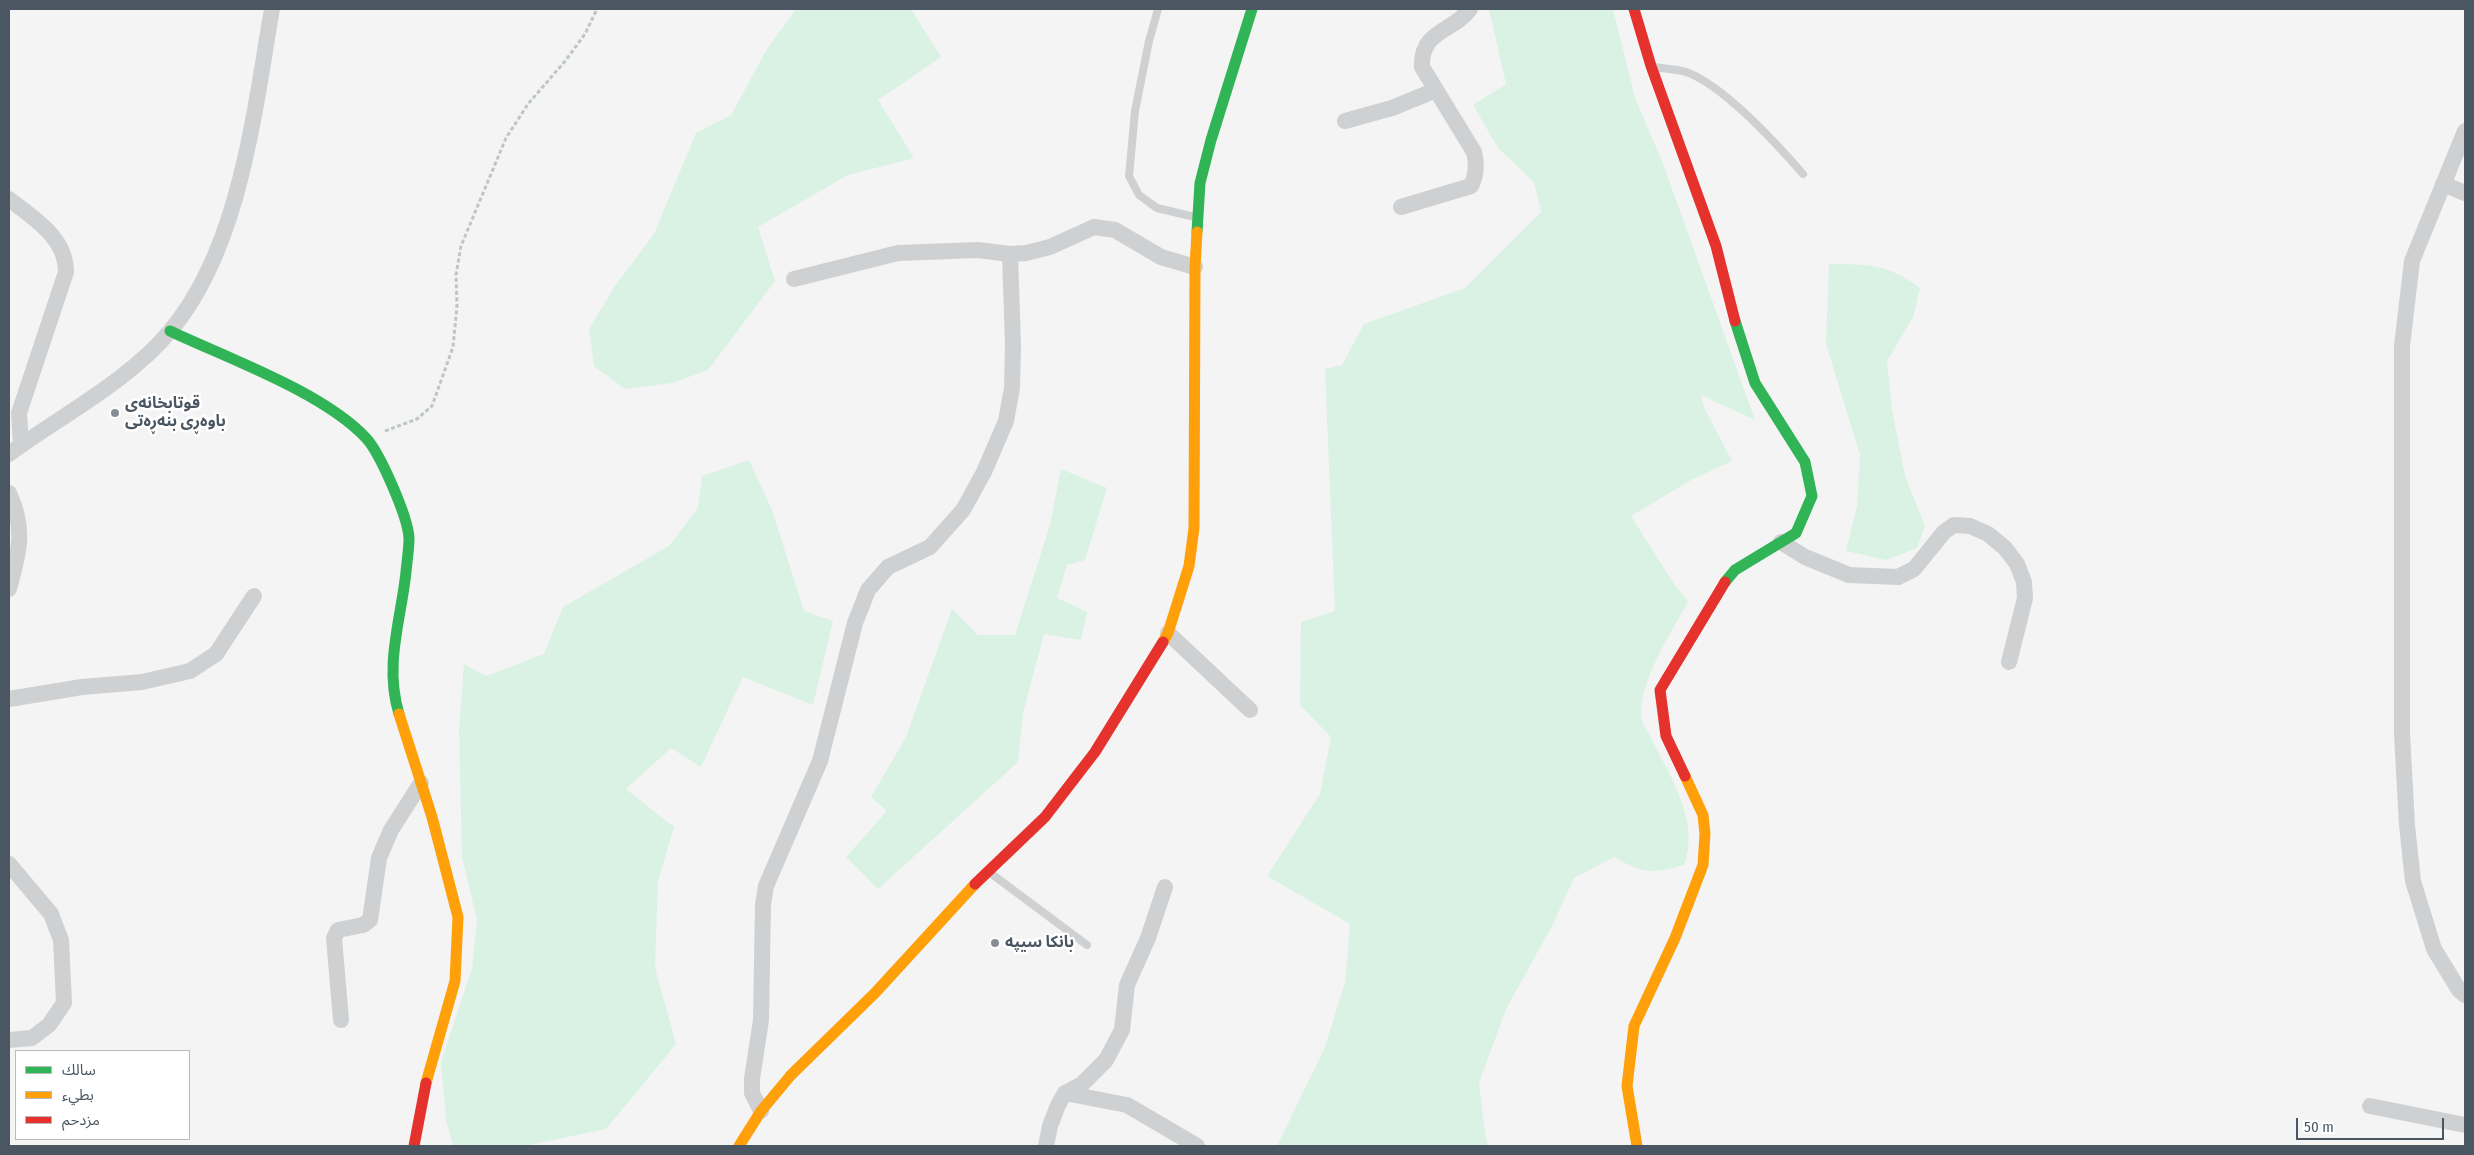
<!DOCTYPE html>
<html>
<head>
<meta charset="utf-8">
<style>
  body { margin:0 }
  #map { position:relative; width:2474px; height:1155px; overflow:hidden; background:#f4f4f4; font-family:"Fira Sans Condensed","Noto Sans Arabic",sans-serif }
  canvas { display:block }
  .frame { position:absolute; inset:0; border:10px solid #4a5661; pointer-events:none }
  .legend { position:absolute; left:15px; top:1050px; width:175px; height:90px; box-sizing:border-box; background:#fff; border:1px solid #b7bbc0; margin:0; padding:6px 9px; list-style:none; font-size:15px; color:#4a5661 }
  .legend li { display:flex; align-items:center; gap:10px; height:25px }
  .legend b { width:25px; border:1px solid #b7bbc0 }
  .scale { position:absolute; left:2296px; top:1118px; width:148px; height:22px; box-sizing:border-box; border:2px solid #4a5661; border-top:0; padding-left:6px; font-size:15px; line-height:18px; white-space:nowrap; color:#4a5661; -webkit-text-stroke:4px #fff; paint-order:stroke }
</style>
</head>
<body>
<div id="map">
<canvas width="2474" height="1155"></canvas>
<div class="frame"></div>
<ul class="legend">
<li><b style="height:6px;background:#30b455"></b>سالك</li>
<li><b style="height:6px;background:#ff9f0a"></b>بطيء</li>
<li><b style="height:6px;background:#e5322d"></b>مزدحم</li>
</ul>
<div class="scale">50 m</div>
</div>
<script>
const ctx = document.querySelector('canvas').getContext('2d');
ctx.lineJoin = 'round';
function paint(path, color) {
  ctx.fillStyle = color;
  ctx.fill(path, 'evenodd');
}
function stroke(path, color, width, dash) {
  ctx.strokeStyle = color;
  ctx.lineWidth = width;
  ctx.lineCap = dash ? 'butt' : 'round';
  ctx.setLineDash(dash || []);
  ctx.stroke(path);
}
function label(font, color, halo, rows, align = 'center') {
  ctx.font = font + ' "Fira Sans Condensed","Noto Sans Arabic",sans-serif';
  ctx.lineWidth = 5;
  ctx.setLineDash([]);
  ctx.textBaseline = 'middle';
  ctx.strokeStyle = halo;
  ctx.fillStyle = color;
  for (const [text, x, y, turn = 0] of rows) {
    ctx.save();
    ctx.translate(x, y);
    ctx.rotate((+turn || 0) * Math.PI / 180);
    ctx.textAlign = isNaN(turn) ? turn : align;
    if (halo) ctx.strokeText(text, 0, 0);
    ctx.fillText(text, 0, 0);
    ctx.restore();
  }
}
paint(new Path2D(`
  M796 9H911L941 57 878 100 914 158 848 175 758 227 775 281 708 370 672 383 625 389 594 366 589 329 615 286 654 234 696 133 731 115 767 49Z
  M1489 9H1613L1635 98 1662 161 1755 420 1701 395 1704 408 1732 461 1691 480 1631 516 1674 584 1688 601C1672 632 1639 681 1641 716 1642 725 1651 736 1654 744 1672 779 1700 824 1684 865 1652 874 1643 874 1614 857L1574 878 1552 926 1506 1009 1479 1083 1486 1140 1489 1146H1277L1325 1047 1345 982 1350 924 1267 876 1320 794 1331 737 1300 705 1301 622 1335 611 1325 369 1342 365 1364 324 1465 288 1541 212 1534 182 1498 148 1473 105 1506 84Z
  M1829 264C1868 264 1888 264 1920 288L1913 317 1887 361 1892 410 1905 476 1925 526 1917 548 1886 560 1846 551 1857 506 1860 455 1826 344Z
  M749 460 772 510 804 611 833 621 813 705 743 677 701 767 671 748 626 789 674 827 658 881 655 968 676 1044 606 1129 524 1146H453L446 1120 441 1062 472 969 477 920 462 857 459 730 464 664 486 676 544 654 563 607 669 546 698 508 702 476Z
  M1061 469 1107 488 1085 560 1067 565 1057 598 1087 612 1081 640 1044 634 1023 713 1018 762 878 889 846 857 887 811 871 797 906 737 952 609 978 635H1015L1050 525Z`), '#d9f2e3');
stroke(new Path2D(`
  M385 431 417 419 432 406 453 347 457 306 456 275 461 246 506 138 528 104 566 60 585 34 597 9`), '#bcc7c4', 3, [4, 2.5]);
stroke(new Path2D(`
  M1158 9 1149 41 1135 111 1129 176 1139 195 1157 208 1195 217
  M1655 67C1665 69 1676 69 1686 72 1722 84 1778 145 1803 174
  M989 872 1087 945`), '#ced0d2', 8);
stroke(new Path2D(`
  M1345 121 1392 108 1436 90
  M2465 131 2412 261 2402 346V734L2407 825 2413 881 2434 949 2459 990 2465 995
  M2443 184 2465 193
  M9 199C34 219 66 237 66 272L19 413 21 445
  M1401 207 1471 186C1477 174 1477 164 1474 152L1422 67C1420 30 1455 31 1470 9
  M794 279 898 253 978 250 1010 254 1026 253 1050 247 1094 227 1115 230 1161 257 1195 267
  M9 454C62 415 129 381 171 330 240 247 254 113 272 9
  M9 493C26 530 19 552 9 589
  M1781 542 1805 557 1849 575 1898 577 1914 569 1944 532 1954 525 1970 526 1988 534 2005 548 2017 564 2024 582 2025 598 2009 662
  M1168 633 1250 710
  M9 699 82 687 142 682 190 671 216 654 254 596
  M9 864 51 914 61 940 64 1003 49 1025 32 1038 9 1040
  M341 1020 334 938 338 930 363 925 370 920 379 858 391 830 421 783
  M1065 1093 1127 1105 1197 1146
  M2370 1106 2465 1125
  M761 1111 752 1093V1079L761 1020 763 905 766 886 820 761 855 623 868 590 888 567 930 547 963 510 984 472 1006 421 1012 388 1013 346 1010 254
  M1046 1146 1050 1126 1058 1105 1065 1093 1082 1084 1106 1060 1122 1030 1127 985 1148 938 1165 887`), '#ced0d2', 16);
stroke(new Path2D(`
  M1197 232 1200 183 1211 140 1252 9
  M170 331C227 358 323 392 366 438 380 453 408 517 409 538 409 549 407 561 406 572 401 620 384 665 399 714
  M1725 582 1735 570 1796 533 1812 496 1805 462 1755 383 1735 321`), '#30b455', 11);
stroke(new Path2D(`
  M1163 642 1168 633 1189 566 1194 528 1195 267 1197 232
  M399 714 432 817 458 917 455 981 426 1083
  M739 1146 761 1111 791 1075 875 993 975 884
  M1637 1146 1627 1086 1634 1026 1675 938 1703 865 1705 834 1703 815 1685 776`), '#ff9f0a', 11);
stroke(new Path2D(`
  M1634 9 1651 66 1716 246 1735 321
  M1685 776 1666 736 1660 690 1725 582
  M975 884 1045 817 1095 752 1163 642
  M414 1146 426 1083`), '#e5322d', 11);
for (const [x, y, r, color] of [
  [115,413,5,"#868d94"],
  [995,943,5,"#868d94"]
]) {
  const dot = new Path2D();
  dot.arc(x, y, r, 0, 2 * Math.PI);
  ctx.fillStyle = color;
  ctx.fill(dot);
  stroke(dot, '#fff', 2);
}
label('bold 16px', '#4a5661', '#fff', [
  ["قوتابخانەی",125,404],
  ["باوەڕی بنەڕەتی",125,422],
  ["بانکا سیپە",1005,943]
], 'left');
</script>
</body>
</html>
